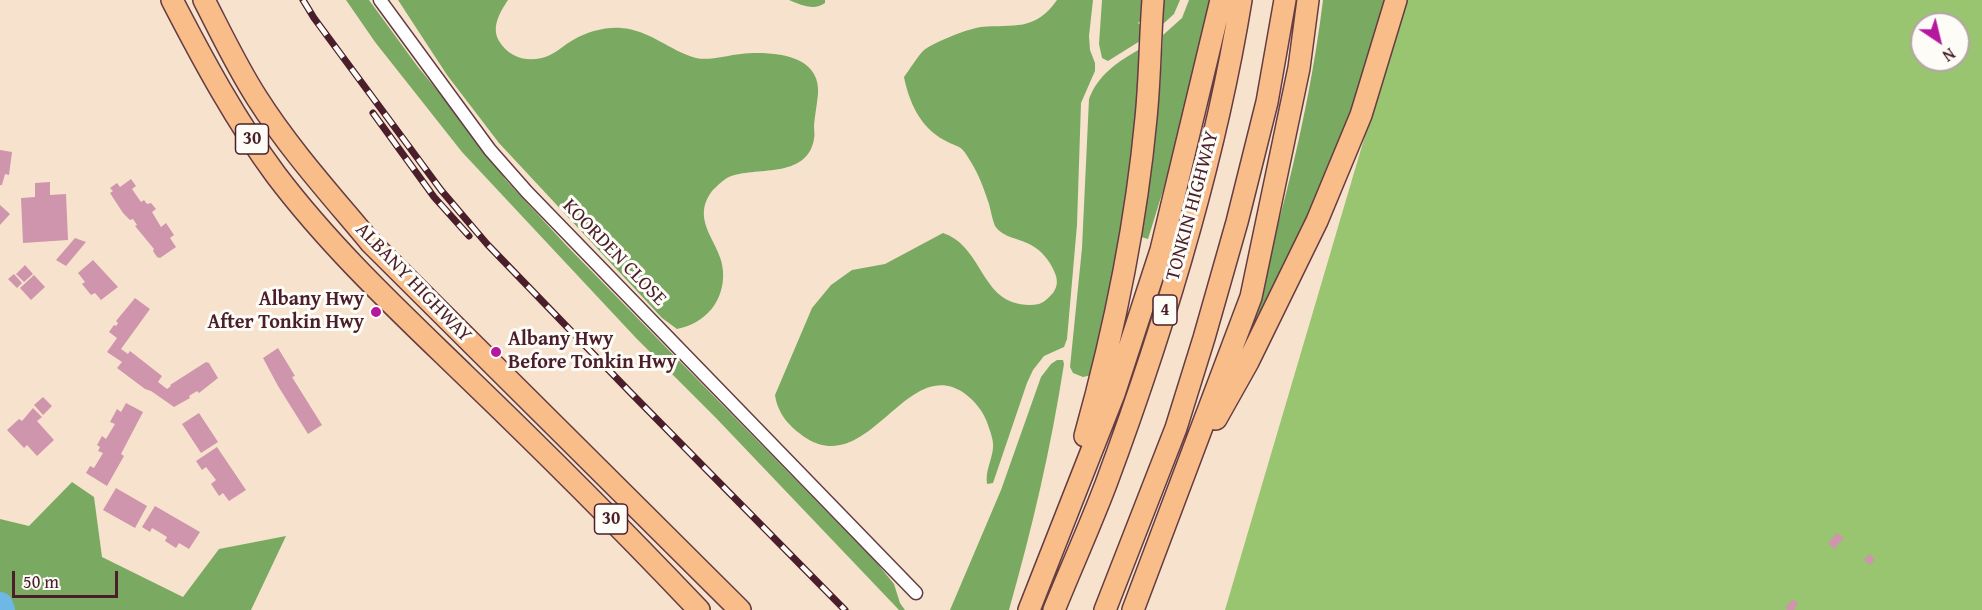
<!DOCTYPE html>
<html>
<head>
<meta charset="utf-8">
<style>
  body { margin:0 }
  #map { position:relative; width:1982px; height:610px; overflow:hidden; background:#f7e3cd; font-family:"Gentium Book Plus",serif }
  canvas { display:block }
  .north { position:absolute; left:1910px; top:12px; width:60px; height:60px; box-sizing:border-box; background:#fdfcf7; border:2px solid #b5a4a5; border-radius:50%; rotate:145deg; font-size:16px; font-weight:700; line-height:24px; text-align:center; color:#4a1f2b }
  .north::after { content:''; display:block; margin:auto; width:21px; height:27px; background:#b5179e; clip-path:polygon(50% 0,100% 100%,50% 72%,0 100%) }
  .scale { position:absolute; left:12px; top:571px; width:106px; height:27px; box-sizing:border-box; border:3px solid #4a1f2b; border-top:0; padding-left:8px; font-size:18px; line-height:21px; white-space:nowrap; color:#4a1f2b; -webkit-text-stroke:4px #fdfcf7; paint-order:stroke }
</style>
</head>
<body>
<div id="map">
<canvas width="1982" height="610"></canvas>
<div class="north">N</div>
<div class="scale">50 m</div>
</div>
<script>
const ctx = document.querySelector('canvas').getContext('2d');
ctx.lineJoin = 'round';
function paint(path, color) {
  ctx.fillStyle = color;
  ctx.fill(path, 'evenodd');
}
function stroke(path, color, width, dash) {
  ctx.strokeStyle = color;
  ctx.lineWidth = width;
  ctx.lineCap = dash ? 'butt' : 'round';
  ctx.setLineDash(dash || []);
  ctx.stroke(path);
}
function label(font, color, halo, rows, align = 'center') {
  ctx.font = font + ' "Gentium Book Plus",serif';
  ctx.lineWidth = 6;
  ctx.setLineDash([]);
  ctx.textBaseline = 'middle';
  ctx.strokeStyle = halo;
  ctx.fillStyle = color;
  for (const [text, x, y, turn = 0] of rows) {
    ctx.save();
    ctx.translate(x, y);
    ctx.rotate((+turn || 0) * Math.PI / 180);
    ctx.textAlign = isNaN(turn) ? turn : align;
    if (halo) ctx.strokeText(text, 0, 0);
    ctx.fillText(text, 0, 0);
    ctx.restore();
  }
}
paint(new Path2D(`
  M1405 0H1982V610H1225ZM1922 24H1958V60H1922Z`), '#99c470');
paint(new Path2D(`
  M346 0H369L418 67 489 153 505 179 566 245 877 563 894 584 900 603 905 610H899L716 418 636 338 462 152 375 42Z
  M398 0H508C500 12 491 27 499 41 510 59 531 64 550 55 559 51 565 44 573 40 587 32 604 27 621 28 650 30 670 51 696 58 710 61 728 55 741 54 759 52 784 53 800 61 813 68 819 79 818 94 817 104 815 115 814 125 814 130 815 135 814 139 807 180 754 166 729 177 724 179 716 187 712 191 689 222 722 243 723 271 725 301 705 324 677 329L662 318 499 143 447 75Z
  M789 0H825V3C814 11 801 5 789 0Z
  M1057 0H1093L1089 36 1090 50 1095 63V71L1081 103 1077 225 1067 339 1064 347 1044 356 1033 370 1027 383 993 483 987 484C985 471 992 460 993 448 994 441 990 431 988 425 984 412 975 401 964 393 907 354 869 478 806 438 790 427 778 415 775 395L812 308 831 285 852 270 885 264 943 233C978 244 981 291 1012 302 1021 305 1030 306 1039 304 1045 302 1049 297 1053 293 1058 286 1058 279 1054 271 1050 261 1041 250 1031 245 1019 238 1003 238 995 226 992 219 991 211 989 204 984 189 979 175 971 162 960 143 960 149 944 140 920 127 909 102 904 77 910 69 917 57 924 50 935 42 967 29 981 27 1013 24 1035 32 1057 0Z
  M1102 0H1142L1140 21 1138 23 1141 26 1140 41 1108 61 1102 58 1099 44Z
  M1164 0H1180L1174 14 1163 24Z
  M1189 0H1214L1174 155 1148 239 1141 237 1160 87 1163 35 1182 18Z
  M1323 0H1390L1364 80 1328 173 1232 376C1273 253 1307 129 1323 0Z
  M1140 49 1128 215 1092 375 1083 377 1073 373 1070 367 1082 248 1089 99C1098 75 1117 62 1140 49Z
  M1057 360H1063L1064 364C1051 448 1032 529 1009 610H950L1001 490 1041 377 1051 364Z
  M72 482 94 497 102 557 183 597 219 549 286 536 251 610H0V519L29 526Z`), '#7aaa62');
stroke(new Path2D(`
  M0 605 2 610`), '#6eb8e6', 26);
paint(new Path2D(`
  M0 150 12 152 9 175 5 174 2 185H0Z
  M131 179 136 186 132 189 141 202 144 200 147 204 151 203 156 209 152 212 161 227 166 223 174 235 170 238 176 247 160 258 157 257 153 251 154 249 135 226 137 225 133 219 130 220 123 213 110 193 113 191 110 188 117 183 120 187Z
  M50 182V195L66 194 68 240 23 243 21 198 35 197V183Z
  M0 205 10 214 0 225Z
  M75 238 86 242 66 266 56 260Z
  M93 260 118 287 101 300 95 293 91 295 82 284 85 282 78 273Z
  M25 265 33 274 24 282 16 274Z
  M14 274 22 283 17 288 8 279Z
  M34 275 45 287 31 300 20 288Z
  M135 298 150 309 121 349 128 354 130 351 162 376 158 382 167 389 171 386 170 385 206 362 209 363 218 378 199 393 197 391 189 396 190 398 174 407 151 391 145 389 117 368 122 362 107 352 117 338 109 332 114 325 116 326 118 323 116 321Z
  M278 348 295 376 292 377 322 425 308 434 278 386 263 358Z
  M43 397 52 406 43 415 34 405Z
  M126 403 143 412 121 454 124 456 107 486 86 473 90 466 94 468 103 453 98 451 100 447 97 445 102 436 106 439 115 424 110 422 117 409 121 412Z
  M33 408 42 417 37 421 54 440 37 456 27 445 24 448 7 430 19 419 22 421Z
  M199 413 218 442 201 453 182 424Z
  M217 447 246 490 229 501 223 493 219 496 211 484 216 480 206 467 202 470 196 461Z
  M116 488 147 506 135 528 103 510Z
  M155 506 200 532 189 549 179 543 176 548 165 541 167 537 159 532 152 528 150 532 142 527Z
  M1837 533 1844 538 1834 549 1828 543Z
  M1869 554 1875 559 1870 565 1864 560Z
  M1793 599 1798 604 1794 610H1788L1785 608Z`), '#cf95ac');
const street = new Path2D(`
  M380 0 490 150 527 192 916 593`);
const highway = new Path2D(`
  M172 0C203 60 236 121 276 175 332 249 400 312 466 376 545 452 623 530 699 610
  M204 0C221 33 237 67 257 98 290 150 332 196 371 243L740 610
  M1216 419 1248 362 1317 221 1361 115 1396 0
  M1085 436C1114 332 1136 225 1146 118 1150 79 1150 39 1153 0
  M1029 610 1114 394 1161 250 1221 0
  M1054 610C1071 568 1090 526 1106 484 1164 328 1214 165 1241 0
  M1105 610 1176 428 1204 338 1237 222 1267 102 1285 0
  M1133 610 1251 297 1299 68 1308 0`);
stroke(street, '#643c43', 15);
stroke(highway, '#643c43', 24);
stroke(street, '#fff', 12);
stroke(highway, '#f8bd88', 21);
const rail = new Path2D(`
  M303 0 314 18 441 190 487 244 629 391 845 610
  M373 113 434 197 469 236`);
stroke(rail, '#4a1f2b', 7);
stroke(rail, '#fdfcf7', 4.5, [14]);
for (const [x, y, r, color] of [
  [376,312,6,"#b5179e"],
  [496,352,6,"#b5179e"]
]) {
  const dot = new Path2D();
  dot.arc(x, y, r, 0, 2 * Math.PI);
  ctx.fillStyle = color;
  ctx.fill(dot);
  stroke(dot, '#fdfcf7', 2);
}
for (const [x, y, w] of [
  [252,139,33],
  [1165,310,24],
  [611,519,33]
]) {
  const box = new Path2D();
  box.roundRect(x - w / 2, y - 15, w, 30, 4.5);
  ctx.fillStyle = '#fdfcf7';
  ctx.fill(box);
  stroke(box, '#4a1f2b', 1.5);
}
label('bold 18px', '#4a1f2b', null, [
  ["30",252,139],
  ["4",1165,310],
  ["30",611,519]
]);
label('20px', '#4a1f2b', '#fdfcf7', [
  ["TONKIN HIGHWAY",1193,206,-75],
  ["KOORDEN CLOSE",614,253,46],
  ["ALBANY HIGHWAY",413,283,46]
]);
label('bold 20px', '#4a1f2b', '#fdfcf7', [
  ["Albany Hwy",364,300],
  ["After Tonkin Hwy",364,323],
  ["Albany Hwy",508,340,"left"],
  ["Before Tonkin Hwy",508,363,"left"]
], 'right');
</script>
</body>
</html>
